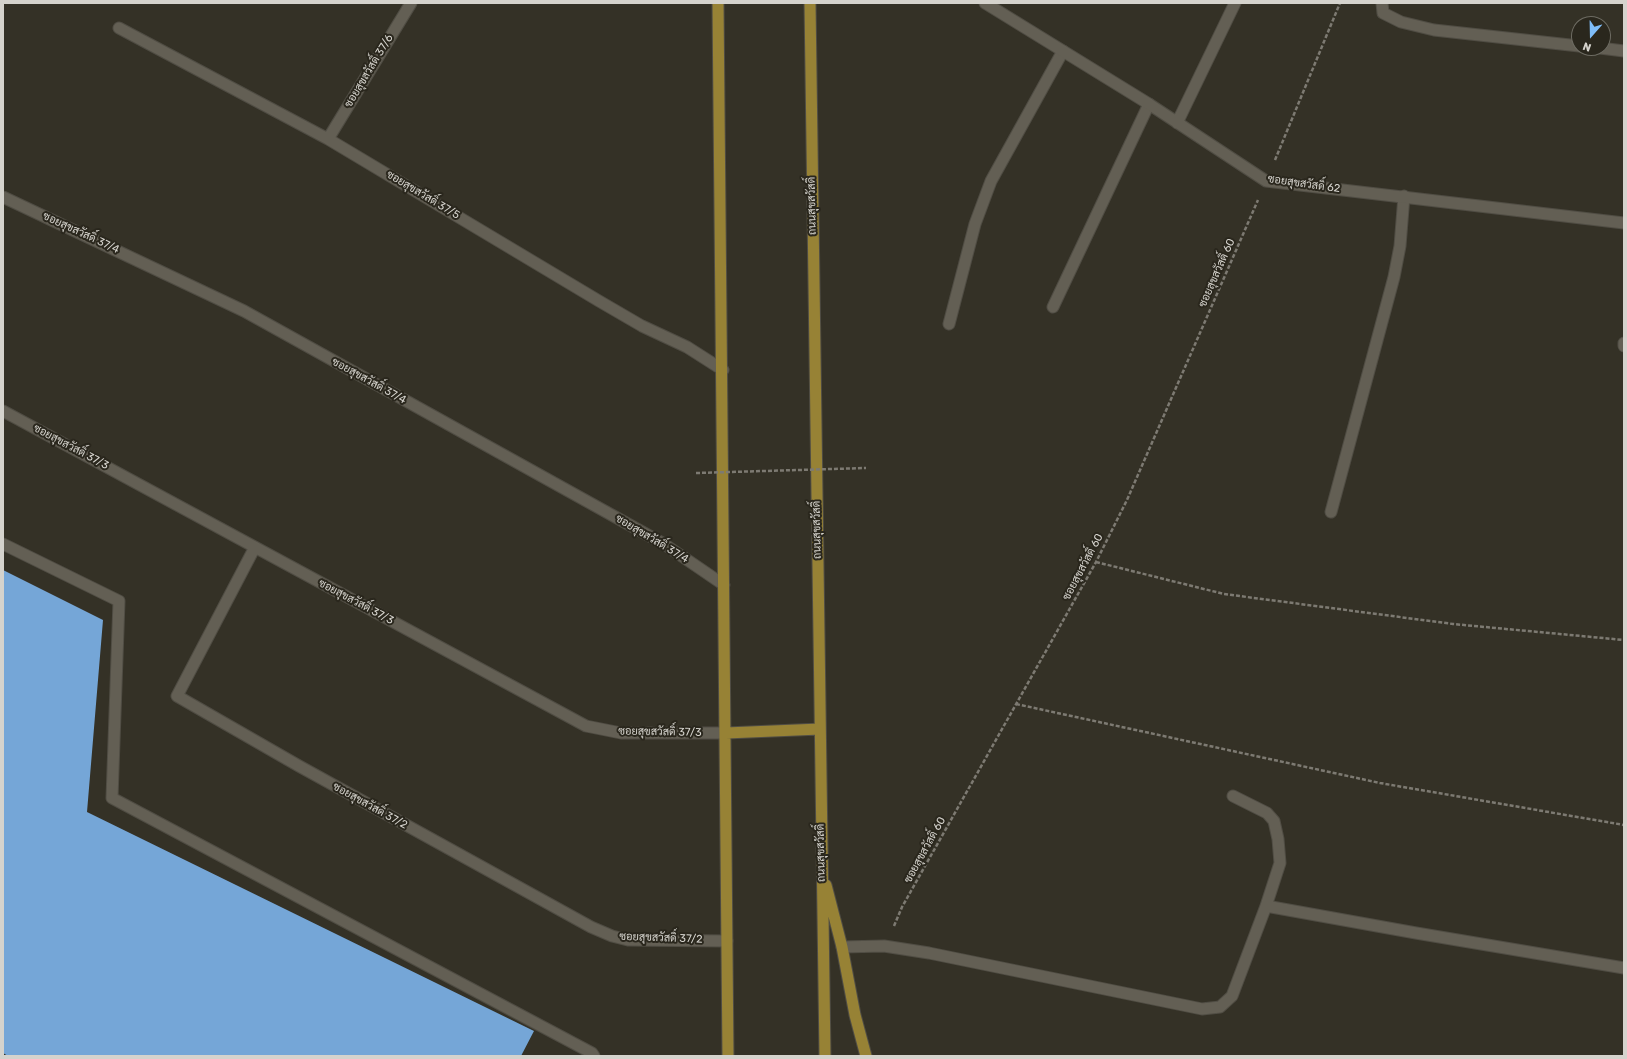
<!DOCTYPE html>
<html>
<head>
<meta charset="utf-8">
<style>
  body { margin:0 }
  #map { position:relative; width:1627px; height:1059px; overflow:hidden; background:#343126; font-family:Rubik,sans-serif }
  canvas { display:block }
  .frame { position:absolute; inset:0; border:4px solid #d5d3cd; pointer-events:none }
  .north { position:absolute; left:1571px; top:16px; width:40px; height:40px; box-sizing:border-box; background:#2a271d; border:1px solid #6e6c63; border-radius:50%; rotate:200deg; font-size:11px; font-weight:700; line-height:16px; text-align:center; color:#d5d3cd }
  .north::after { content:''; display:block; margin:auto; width:14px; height:18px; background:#7fbdf9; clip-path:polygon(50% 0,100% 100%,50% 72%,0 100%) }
</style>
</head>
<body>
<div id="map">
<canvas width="1627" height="1059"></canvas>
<div class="frame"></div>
<div class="north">N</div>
</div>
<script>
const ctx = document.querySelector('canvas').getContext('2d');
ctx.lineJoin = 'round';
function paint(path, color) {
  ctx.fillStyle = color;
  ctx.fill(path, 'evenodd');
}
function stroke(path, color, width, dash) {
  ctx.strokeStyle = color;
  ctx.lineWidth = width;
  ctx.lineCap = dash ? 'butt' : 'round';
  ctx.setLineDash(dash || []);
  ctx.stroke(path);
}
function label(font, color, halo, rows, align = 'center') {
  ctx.font = font + ' Rubik,Sarabun,sans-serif';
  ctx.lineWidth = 4;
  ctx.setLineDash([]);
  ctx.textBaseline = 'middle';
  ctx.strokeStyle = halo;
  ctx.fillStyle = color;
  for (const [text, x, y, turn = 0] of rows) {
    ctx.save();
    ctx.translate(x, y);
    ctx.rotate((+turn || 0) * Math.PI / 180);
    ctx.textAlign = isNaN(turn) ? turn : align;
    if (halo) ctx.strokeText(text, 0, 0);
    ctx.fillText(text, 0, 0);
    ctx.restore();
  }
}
paint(new Path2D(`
  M3 570 103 620 87 812 534 1031 521 1056H8L3 1053Z`), '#75a6d7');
const service = new Path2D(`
  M1382 3 1383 13 1401 22 1434 30 1579 46
  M1600 48 1624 51
  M1053 307 1149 104
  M949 324 975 224 991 181 1063 51
  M1624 346V343
  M1331 512 1394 277 1400 246 1404 196
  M3 544 119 601 112 798 592 1053 594 1056`);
const minor = new Path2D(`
  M985 3 1149 104 1266 181 1624 223
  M119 28 328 139 599 301 642 326 687 347 723 370
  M1177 123 1235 3
  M328 139 411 3
  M3 197 244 311 664 544 724 585
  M3 411 586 726 621 733H726
  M255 547 177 696 299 766 591 927 612 936 628 940 727 941
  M1233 796 1267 813 1274 821 1278 839 1280 863 1266 906
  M842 947 884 946 929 953 1202 1009 1220 1007 1232 996 1266 906 1416 933 1624 968`);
const primary = new Path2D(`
  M718 3 728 1056
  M810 3 825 1056
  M726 733 820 729
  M826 885 842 947 855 1015 866 1056`);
stroke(service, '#504d44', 13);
stroke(minor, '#504d44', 13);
stroke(primary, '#504d44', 13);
stroke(new Path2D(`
  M1275 160 1340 3
  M1096 562 1224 594 1453 624 1624 640
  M1016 704 1380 783 1624 825
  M894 926 902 907 1096 562 1127 500 1258 200`), '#7d7a72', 2.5, [4, 2]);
stroke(service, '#635f54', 11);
stroke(minor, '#635f54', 11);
stroke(primary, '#978235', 11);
stroke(new Path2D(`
  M696 473 866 468`), '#7d7a72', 2.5, [4, 2]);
label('11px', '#d5d3cd', '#2a271d', [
  ["ซอยสุขสวัสดิ์ 37/6",369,71,-59],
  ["ซอยสุขสวัสดิ์ 62",1304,184,8],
  ["ซอยสุขสวัสดิ์ 37/5",423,195,31],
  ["ถนนสุขสวัสดิ์",812,206,-91],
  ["ซอยสุขสวัสดิ์ 37/4",81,233,25],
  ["ซอยสุขสวัสดิ์ 60",1217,273,-66],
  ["ซอยสุขสวัสดิ์ 37/4",369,381,29],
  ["ซอยสุขสวัสดิ์ 37/3",71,447,28],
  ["ถนนสุขสวัสดิ์",817,530,-91],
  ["ซอยสุขสวัสดิ์ 37/4",652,539,31],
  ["ซอยสุขสวัสดิ์ 60",1083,567,-62],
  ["ซอยสุขสวัสดิ์ 37/3",356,602,28],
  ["ซอยสุขสวัสดิ์ 37/3",660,732,1],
  ["ซอยสุขสวัสดิ์ 37/2",370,806,29],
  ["ซอยสุขสวัสดิ์ 60",925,850,-61],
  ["ถนนสุขสวัสดิ์",821,853,-91],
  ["ซอยสุขสวัสดิ์ 37/2",661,938,2]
]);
</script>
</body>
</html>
